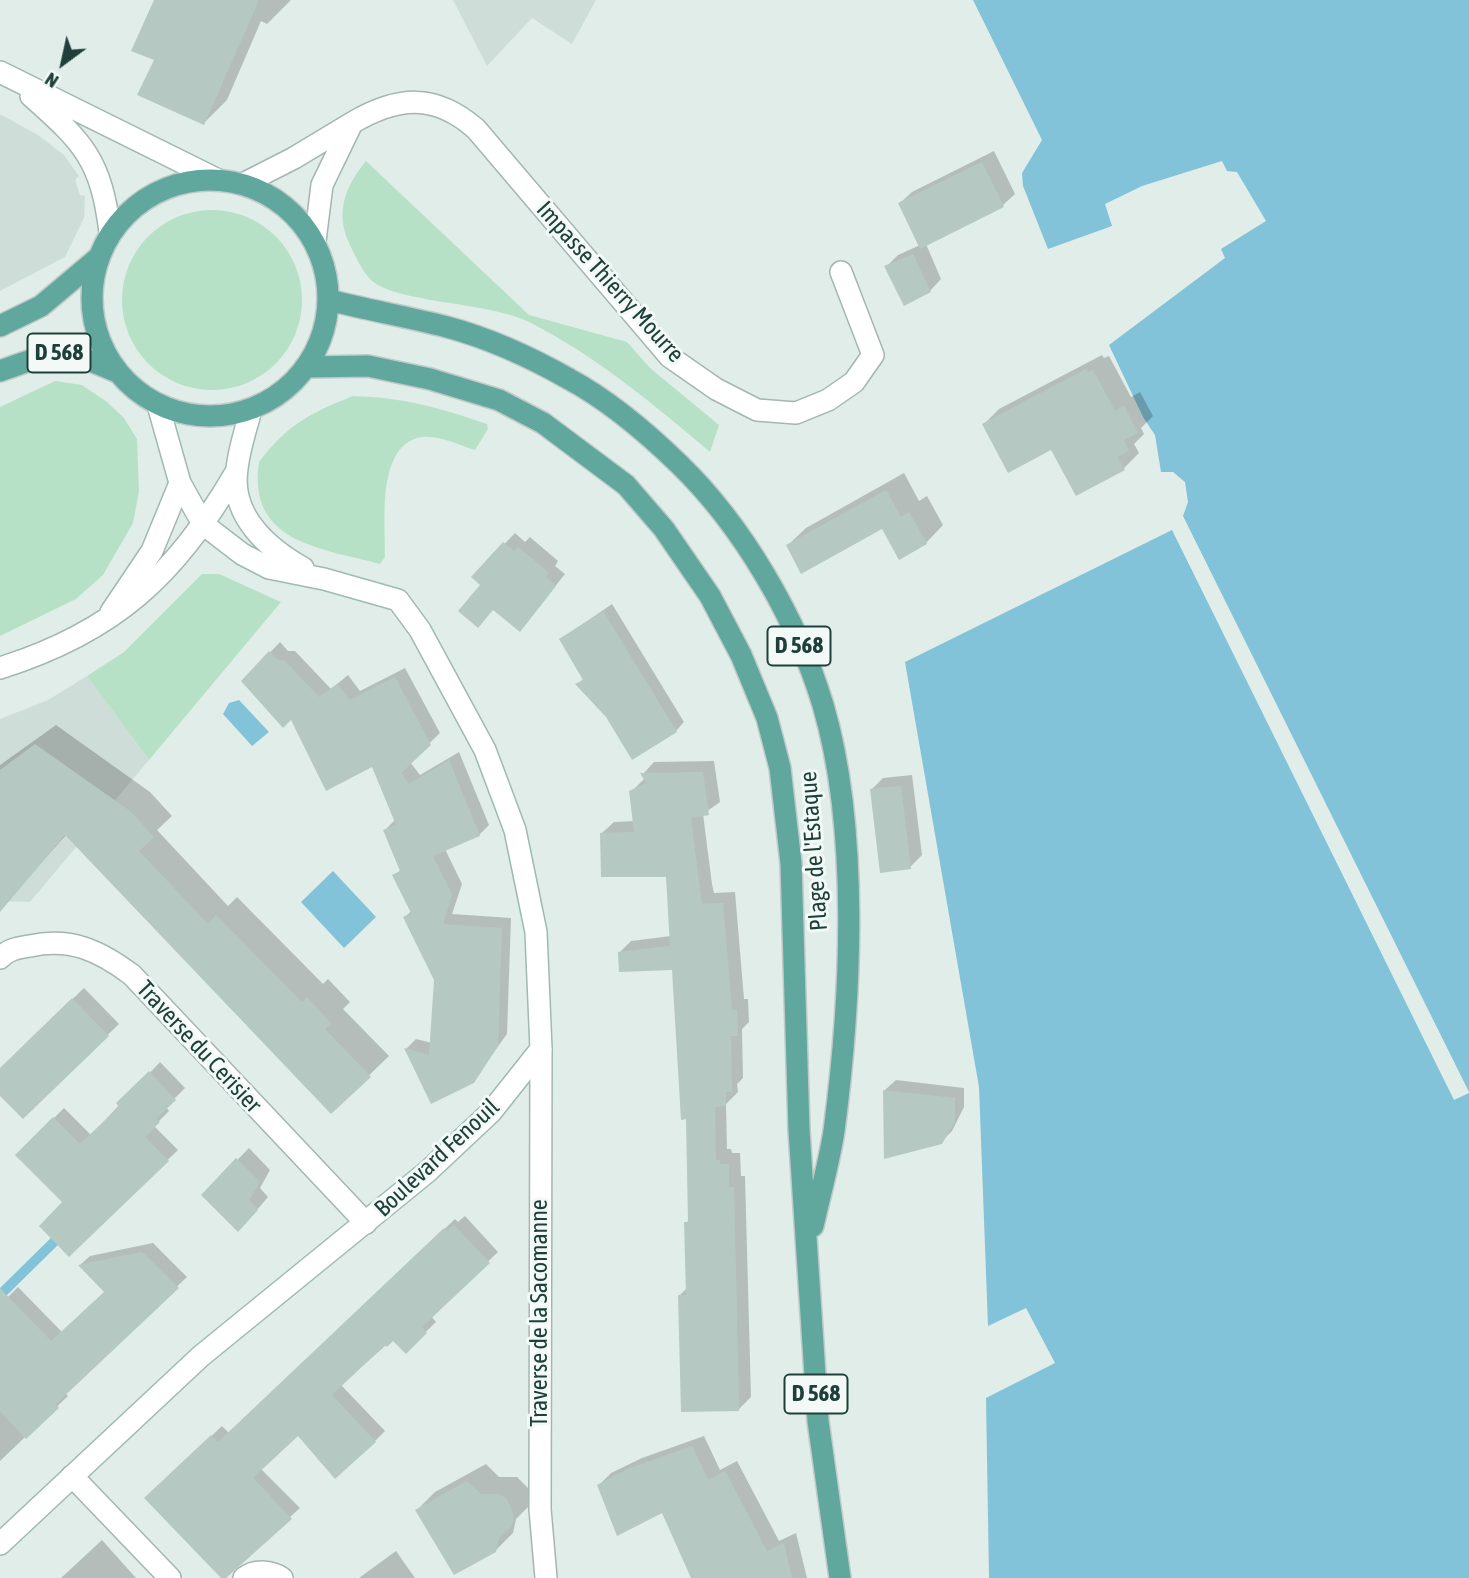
<!DOCTYPE html>
<html>
<head>
<meta charset="utf-8">
<style>
  body { margin:0 }
  #map { position:relative; width:1469px; height:1578px; overflow:hidden; background:#e1ede9; font-family:"Asap Condensed",sans-serif }
  canvas { display:block }
  .north { position:absolute; left:28px; top:28px; width:70px; height:70px; -webkit-text-stroke:5px #f2f9f6; paint-order:stroke; rotate:213deg; font-size:19px; font-weight:700; line-height:28px; text-align:center; color:#1f403a }
  .north::after { content:''; display:block; margin:auto; width:24px; height:32px; background:#1f403a; clip-path:polygon(50% 0,100% 100%,50% 72%,0 100%) }
</style>
</head>
<body>
<div id="map">
<canvas width="1469" height="1578"></canvas>
<div class="north">N</div>
</div>
<script>
const ctx = document.querySelector('canvas').getContext('2d');
ctx.lineJoin = 'round';
function paint(path, color) {
  ctx.fillStyle = color;
  ctx.fill(path, 'evenodd');
}
function stroke(path, color, width, dash) {
  ctx.strokeStyle = color;
  ctx.lineWidth = width;
  ctx.lineCap = dash ? 'butt' : 'round';
  ctx.setLineDash(dash || []);
  ctx.stroke(path);
}
function label(font, color, halo, rows, align = 'center') {
  ctx.font = font + ' "Asap Condensed",sans-serif';
  ctx.lineWidth = 6;
  ctx.setLineDash([]);
  ctx.textBaseline = 'middle';
  ctx.strokeStyle = halo;
  ctx.fillStyle = color;
  for (const [text, x, y, turn = 0] of rows) {
    ctx.save();
    ctx.translate(x, y);
    ctx.rotate((+turn || 0) * Math.PI / 180);
    ctx.textAlign = isNaN(turn) ? turn : align;
    if (halo) ctx.strokeText(text, 0, 0);
    ctx.fillText(text, 0, 0);
    ctx.restore();
  }
}
paint(new Path2D(`
  M453 0H596L572 44 532 18 487 66Z
  M0 114 38 135 64 155 79 176 75 180 80 195 85 196 84 218 65 257 0 291Z
  M87 676 149 760 30 902 0 901V719L48 700Z`), '#cfddd8');
paint(new Path2D(`
  M366 161 529 315 627 342 650 368 719 425 710 452C656 406 593 354 529 322 490 302 395 303 371 280 361 270 355 255 349 243 335 212 345 187 366 161Z
  M122 300a90 90 0 1 1 180 0a90 90 0 1 1-180 0Z
  M55 381 82 385 107 402 124 418 137 439 139 491 133 523 103 575 76 599 0 636V407Z
  M353 396C406 398 437 407 487 424L488 429 475 450C459 445 434 433 417 438 376 451 386 524 385 557L380 564C321 548 247 543 259 462 287 425 310 413 353 396Z
  M202 574H219L281 602 149 760 87 676 124 652Z`), '#b7e1c6');
paint(new Path2D(`
  M973 0H1469V1092L1183 516 1188 502 1185 482 1173 472H1161L1155 435 1143 417 1109 345 1225 258 1221 249 1266 221 1237 172 1227 171 1222 161 1142 186 1105 204 1112 226 1048 249 1023 186 1022 173 1042 140Z
  M1172 530 1454 1100 1469 1093V1578H989L986 1398 1055 1363 1026 1308 988 1326 979 1087 905 662Z
  M239 700 269 732 252 746 223 714 229 703Z
  M333 871 376 917 344 948 301 902Z`), '#82c3d9');
paint(new Path2D(`
  M156 0H291L267 24 261 21 227 100 204 123 156 59Z
  M994 151 1015 194 1003 205 926 244 941 279 930 291 886 267 898 255 920 245 900 203 912 192Z
  M1102 355 1104 358 1109 356 1131 397 1140 392 1153 416 1141 428 1144 434 1134 444 1139 453 1124 468 984 424 999 409Z
  M904 473 919 501 927 496 943 525 926 543 883 527 788 545 806 528Z
  M515 533 525 542 530 537 558 561 555 566 565 574 520 630 473 577Z
  M612 604 684 722 676 731 608 716 578 684 584 678 561 639Z
  M280 642 288 651H295L331 689 348 675 360 691 405 668 440 733 410 762 420 775 459 752 489 825 479 835 445 849 462 884 452 914 511 918 507 1034 473 1081 432 1102 406 1049 416 1039 432 1043 435 980 405 917 411 911 395 876 401 869 385 830 395 820 373 765 291 717 243 681Z
  M56 725 150 792 172 816 157 830 228 906 237 897 323 984 328 979 350 1002 343 1009 389 1056 331 1112 67 834 14 893 0 895V765Z
  M714 761 720 802 703 814 712 884 714 893 735 892 744 999H748L749 1022 742 1029 743 1078 737 1084 738 1092 726 1104 727 1149H731L732 1153H740L741 1176H745L751 1397 739 1409 680 1295 687 1288 686 1223 690 1219 687 1118 674 968 619 953 631 941 671 936 668 875 602 833 614 822 635 821 631 792 645 778 643 774 654 762Z
  M912 775 922 855 910 867 871 790 883 778Z
  M84 988 119 1024 23 1117 0 1094V1069Z
  M160 1062 185 1088 166 1107 169 1111 154 1126 178 1150 69 1254 65 1202 17 1155 64 1108 91 1135Z
  M896 1080 964 1088V1107L952 1131 941 1142 885 1090Z
  M249 1148 270 1170 260 1188 268 1197 250 1218 203 1195Z
  M465 1216 498 1252 431 1316 436 1322 406 1351 394 1338 341 1385 385 1431 375 1441 298 1434 261 1469 300 1508 223 1578 156 1488 222 1426 229 1433 455 1219 458 1222Z
  M153 1243 187 1277 65 1393 68 1396 0 1461V1305L18 1287 62 1332 106 1291 80 1265 90 1256Z
  M704 1436 720 1470 737 1461 779 1541 796 1533 807 1578H693L663 1511 599 1485 611 1473 642 1458Z
  M486 1464 499 1477H517L529 1489V1506L516 1519 513 1533 495 1551 417 1510 435 1492Z
  M102 1540 136 1578H61Z
  M396 1551 415 1578H359Z`), '#0003');
stroke(new Path2D(`
  M0 1295 62 1234`), '#82c3d9', 10);
paint(new Path2D(`
  M154 0H259L204 125 137 95 154 60 131 51Z
  M982 162 1004 207 920 249 898 203Z
  M913 254 931 292 904 306 884 266Z
  M1086 369 1088 372 1093 370 1115 411 1124 406 1138 433 1124 440 1129 451 1117 457 1125 470 1076 496 1051 450 1008 473 982 424Z
  M886 490 901 517 909 512 927 544 899 560 882 529 801 574 786 545Z
  M503 542 514 551 518 547 534 560 549 573 546 577 556 586 520 632 493 610 478 628 458 611 480 585 471 577Z
  M603 611 677 732 632 760 606 717 575 684 583 680 559 639Z
  M269 651 278 660 285 661 319 697 337 684 350 700 395 677 431 745 401 773 409 784 449 760 480 836 433 856 452 895 443 924 502 928 498 1046 474 1083 431 1104 404 1048 429 1055 434 980 403 917 411 913 392 875 400 871 383 830 396 825 372 767 326 791 291 720 283 728 241 681Z
  M35 744 130 811 154 837 139 851 208 924 216 915 302 1002 307 997 331 1023 325 1029 371 1077 331 1114 65 835 0 912V770Z
  M703 772 709 815 691 818 701 897 702 904 723 903 732 1010H737L738 1036H731L732 1092H726V1106L715 1107 716 1160H720V1164H729V1187H734L739 1411 681 1412 678 1295H686L684 1222H688L686 1119 681 1120 672 970 619 972 618 952 670 946 666 877H601L600 833 634 832 629 791 646 783 640 773Z
  M901 786 911 869 880 873 870 789Z
  M72 998 109 1036 23 1119 0 1096V1068Z
  M149 1071 176 1100 156 1119 160 1122 145 1137 169 1161 69 1257 39 1226 62 1202 15 1155 53 1117 80 1144 119 1107 116 1103Z
  M883 1090 955 1098V1121L942 1144 884 1159Z
  M236 1158 260 1182 249 1200 258 1210 238 1232 201 1195Z
  M454 1225 490 1263 422 1327 427 1333 406 1354 393 1341 387 1347 385 1345 332 1395 376 1442 335 1479 298 1436 253 1478 292 1519 226 1578H221L144 1498 211 1435 218 1442 444 1228 447 1231Z
  M142 1252 179 1288 56 1404 59 1408 26 1439 0 1411V1288L51 1341 104 1292 78 1265Z
  M692 1446 708 1480 725 1471 767 1551 784 1543 792 1578H691L662 1513 617 1536 597 1485 628 1469Z
  M467 1481 481 1494H499L507 1499 514 1516 512 1526 499 1538 496 1552 454 1575 415 1510Z`), '#b6c8c2');
const street = new Path2D(`
  M0 72 216 179
  M31 96C84 143 101 160 110 232
  M352 123C398 96 435 93 476 129L670 357 716 389 757 410 796 413 828 400 854 382 873 355 841 272
  M243 184 294 158 352 123 322 185 315 241
  M111 612 152 551 180 483
  M0 668C115 632 176 575 236 472
  M0 958C9 949 17 948 30 946 71 937 100 951 132 975L366 1223
  M541 1049 540 1509 546 1578
  M72 1476 170 1578
  M244 1578C255 1569 271 1571 282 1578`);
const secondary = new Path2D(`
  M251 410C246 429 239 449 237 469 230 515 267 548 303 568
  M0 1544 201 1356 427 1172 491 1112 541 1049 536 932 515 830 485 750 420 630 398 600 324 579 269 568 242 554 203 524 180 483 158 405`);
const primary = new Path2D(`
  M92 298a118 118 0 1 1 236 0a118 118 0 1 1-236 0Z
  M329 300C368 310 408 317 447 327 488 338 532 358 569 379 610 401 646 432 679 464 743 526 797 619 823 705 860 831 851 1002 834 1131 829 1163 820 1195 813 1226
  M0 326 41 306 98 258
  M307 367 368 366 430 379 499 400 543 423 626 485 664 529 710 596 741 655 767 718 780 768 791 863 799 1130 818 1421 840 1578
  M0 371C57 351 61 347 117 372`);
stroke(street, '#a3b6b1', 24);
stroke(secondary, '#9ebab3', 24);
stroke(primary, '#c0cac8', 24);
stroke(street, '#fff', 21);
stroke(secondary, '#fff', 21);
stroke(primary, '#60a89d', 21);
for (const [x, y, w] of [
  [59,353,63],
  [799,646,63],
  [816,1394,63]
]) {
  const box = new Path2D();
  box.roundRect(x - w / 2, y - 19.5, w, 39, 5);
  ctx.fillStyle = '#f2f9f6';
  ctx.fill(box);
  stroke(box, '#1f403a', 2);
}
label('bold 23px', '#1f403a', null, [
  ["D 568",59,353],
  ["D 568",799,646],
  ["D 568",816,1394]
]);
label('24px', '#1f403a', '#f2f9f6', [
  ["Impasse Thierry Mourre",610,282,48],
  ["Plage de l'Estaque",814,851,-94],
  ["Traverse du Cerisier",199,1047,47],
  ["Boulevard Fenouil",437,1158,-43],
  ["Traverse de la Sacomanne",539,1313,-90]
]);
</script>
</body>
</html>
